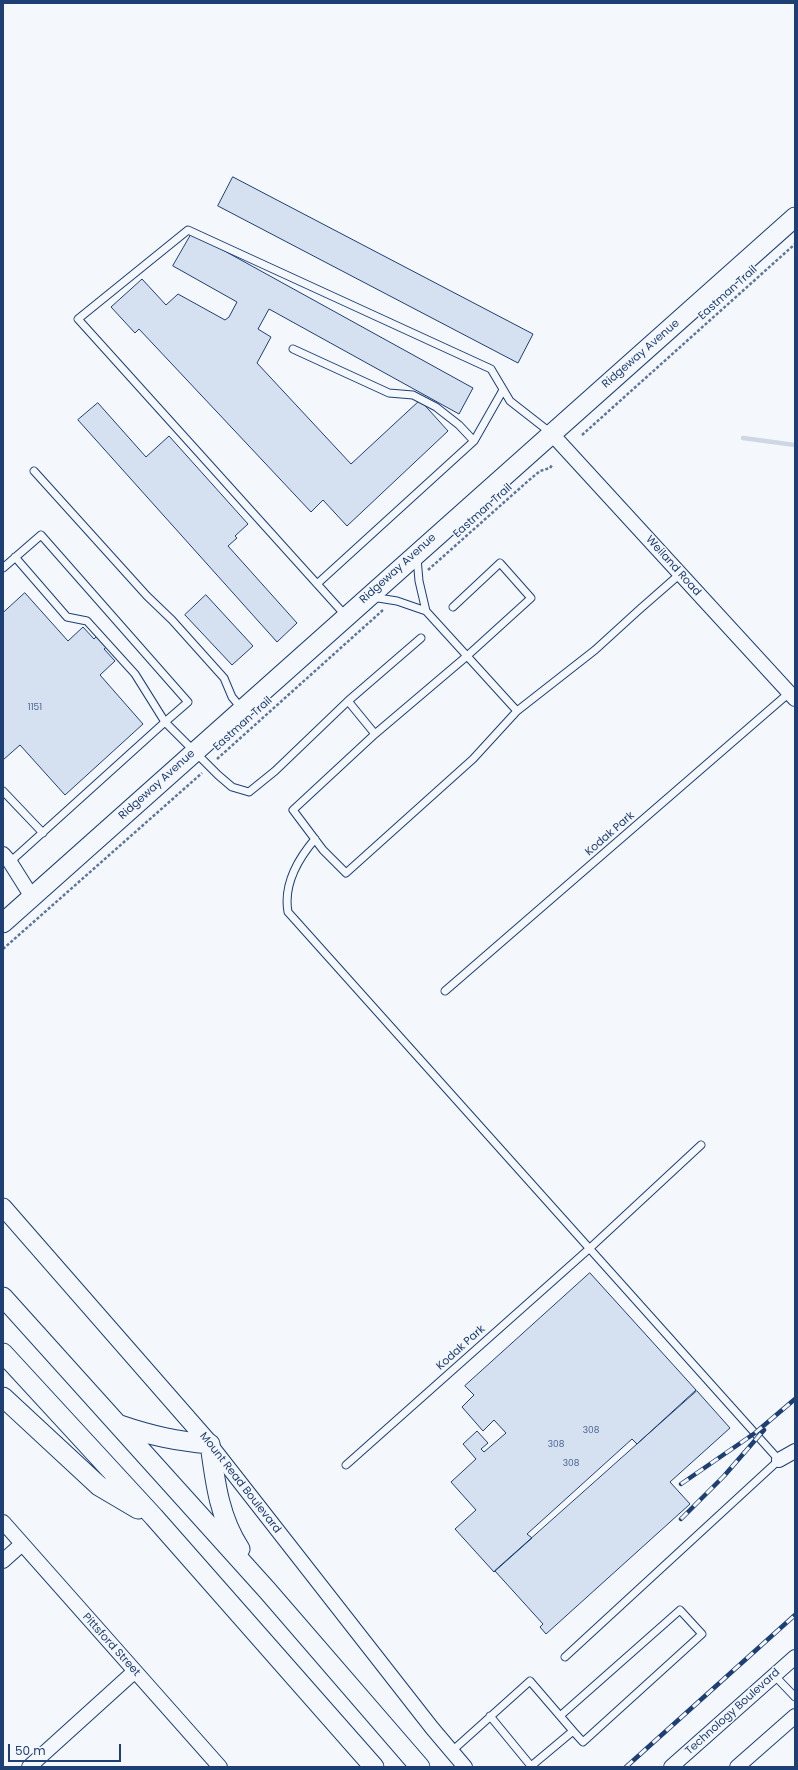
<!DOCTYPE html>
<html>
<head>
<meta charset="utf-8">
<style>
  body { margin:0 }
  #map { position:relative; width:798px; height:1770px; overflow:hidden; background:#f4f7fb; font-family:Poppins,sans-serif }
  canvas { display:block }
  .frame { position:absolute; inset:0; border:4px solid #1d3f73; pointer-events:none }
  .scale { position:absolute; left:8px; top:1744px; width:113px; height:18px; box-sizing:border-box; border:2px solid #1d3f73; border-top:0; padding-left:5px; font-size:12px; line-height:14px; white-space:nowrap; color:#1d3f73; -webkit-text-stroke:3px #f4f7fb; paint-order:stroke }
</style>
</head>
<body>
<div id="map">
<canvas width="798" height="1770"></canvas>
<div class="frame"></div>
<div class="scale">50 m</div>
</div>
<script>
const ctx = document.querySelector('canvas').getContext('2d');
ctx.lineJoin = 'round';
function stroke(path, color, width, dash) {
  ctx.strokeStyle = color;
  ctx.lineWidth = width;
  ctx.lineCap = dash ? 'butt' : 'round';
  ctx.setLineDash(dash || []);
  ctx.stroke(path);
}
function paint(path, color) {
  ctx.fillStyle = color;
  ctx.fill(path, 'evenodd');
}
function label(font, color, halo, rows, align = 'center') {
  ctx.font = font + ' Poppins,sans-serif';
  ctx.lineWidth = 3;
  ctx.setLineDash([]);
  ctx.textBaseline = 'middle';
  ctx.strokeStyle = halo;
  ctx.fillStyle = color;
  for (const [text, x, y, turn = 0] of rows) {
    ctx.save();
    ctx.translate(x, y);
    ctx.rotate((+turn || 0) * Math.PI / 180);
    ctx.textAlign = isNaN(turn) ? turn : align;
    if (halo) ctx.strokeText(text, 0, 0);
    ctx.fillText(text, 0, 0);
    ctx.restore();
  }
}
stroke(new Path2D(`
  M743 438 795 445`), '#cfd7e4', 4.5);
const building = new Path2D(`
  M233 177 533 334 518 363 218 206Z
  M192 233 473 388 459 414 269 309 258 329 271 337 257 363 351 464 420 400 448 431 347 526 323 500 311 512 139 329 135 333 111 307 142 279 166 305 178 294 225 320 229 317 237 302 173 266Z
  M98 403 146 457 169 436 248 524 235 536 237 538 228 546 297 623 277 642 78 420Z
  M25 593 68 641 83 627 94 639 99 634 109 645 104 649 115 661 100 675 143 724 65 795 20 745 3 760V613Z
  M206 595 253 646 232 665 185 615Z
  M590 1273 696 1390 637 1444 632 1439 527 1534 532 1538 494 1572 455 1529 476 1510 451 1482 476 1459 463 1444 477 1431 488 1443 481 1449 484 1452 506 1433 494 1420 483 1431 462 1407 474 1395 465 1386Z
  M697 1391 730 1428 670 1482 690 1504 546 1634 540 1627 543 1624 495 1571Z`);
paint(building, '#d5e0f0');
stroke(building, '#1d3f73', 1);
const service = new Path2D(`
  M293 349 389 393 413 395 436 407 459 425 474 441
  M34 471 147 596 172 620 224 678 232 697 242 709
  M3 568 41 535 188 702 165 722 135 674 87 621 67 617 15 557
  M317 584 474 441 503 390
  M372 597 397 601 426 611
  M453 607 500 563 531 598 467 656 517 711 595 650 640 609 680 574
  M346 616 78 319 188 230 491 369 510 401 551 433
  M348 701 421 638
  M375 734 293 810 323 850 346 873 473 759 517 711
  M3 791 43 833
  M315 839C298 859 283 884 288 912L779 1460 565 1657
  M10 862 165 722 218 775 232 787 249 792 275 771 348 701 375 734 467 656 426 611 419 581 417 558
  M445 991 789 693
  M346 1465 590 1248 701 1145
  M774 1675 795 1697
  M490 1716 531 1766
  M560 1716 680 1610 702 1634 583 1742 573 1731
  M452 1751 530 1681 573 1731 530 1767`);
const minor = new Path2D(`
  M551 433 795 699
  M3 854 10 862 32 897
  M210 1444 432 1728 465 1767
  M779 1460 795 1451
  M3 1522 220 1767
  M3 1561 22 1544
  M29 1767 135 1671
  M671 1767 795 1657
  M737 1767 795 1716`);
const tertiary = new Path2D(`
  M3 1207 210 1444`);
const secondary = new Path2D(`
  M3 923 795 217
  M3 1297 267 1590 420 1767
  M3 1353 154 1517 374 1767
  M3 1397 99 1486 138 1509
  M120 1425C152 1436 176 1441 210 1444 215 1481 219 1517 240 1549`);
stroke(service, '#1d3f73', 9);
stroke(minor, '#1d3f73', 16);
stroke(tertiary, '#1d3f73', 19);
stroke(secondary, '#1d3f73', 21);
stroke(new Path2D(`
  M582 435 795 244
  M428 570 528 481 540 471 550 468 552 465
  M217 759 383 610
  M3 949 202 773`), '#5e769c', 2.5, [3, 2]);
stroke(service, '#f4f7fb', 7);
stroke(minor, '#f4f7fb', 14);
stroke(tertiary, '#f4f7fb', 17);
stroke(secondary, '#f4f7fb', 19);
const rail = new Path2D(`
  M681 1484 755 1433 795 1399
  M681 1519 724 1476 764 1430
  M626 1767 795 1615`);
stroke(rail, '#1d3f73', 4.5);
stroke(rail, '#f4f7fb', 3, [9]);
label('9px', '#4b6792', null, [
  ["1151",35,708],
  ["308",591,1431],
  ["308",556,1445],
  ["308",571,1464]
]);
label('11px', '#1d3f73', '#f4f7fb', [
  ["Eastman Trail",728,293,-42],
  ["Ridgeway Avenue",641,354,-41],
  ["Eastman Trail",483,511,-42],
  ["Weiland Road",673,566,48],
  ["Ridgeway Avenue",398,569,-42],
  ["Eastman Trail",243,724,-42],
  ["Ridgeway Avenue",157,785,-42],
  ["Kodak Park",610,834,-41],
  ["Kodak Park",461,1348,-42],
  ["Mount Read Boulevard",240,1483,52],
  ["Pittsford Street",111,1645,48],
  ["Technology Boulevard",733,1712,-42]
]);
</script>
</body>
</html>
